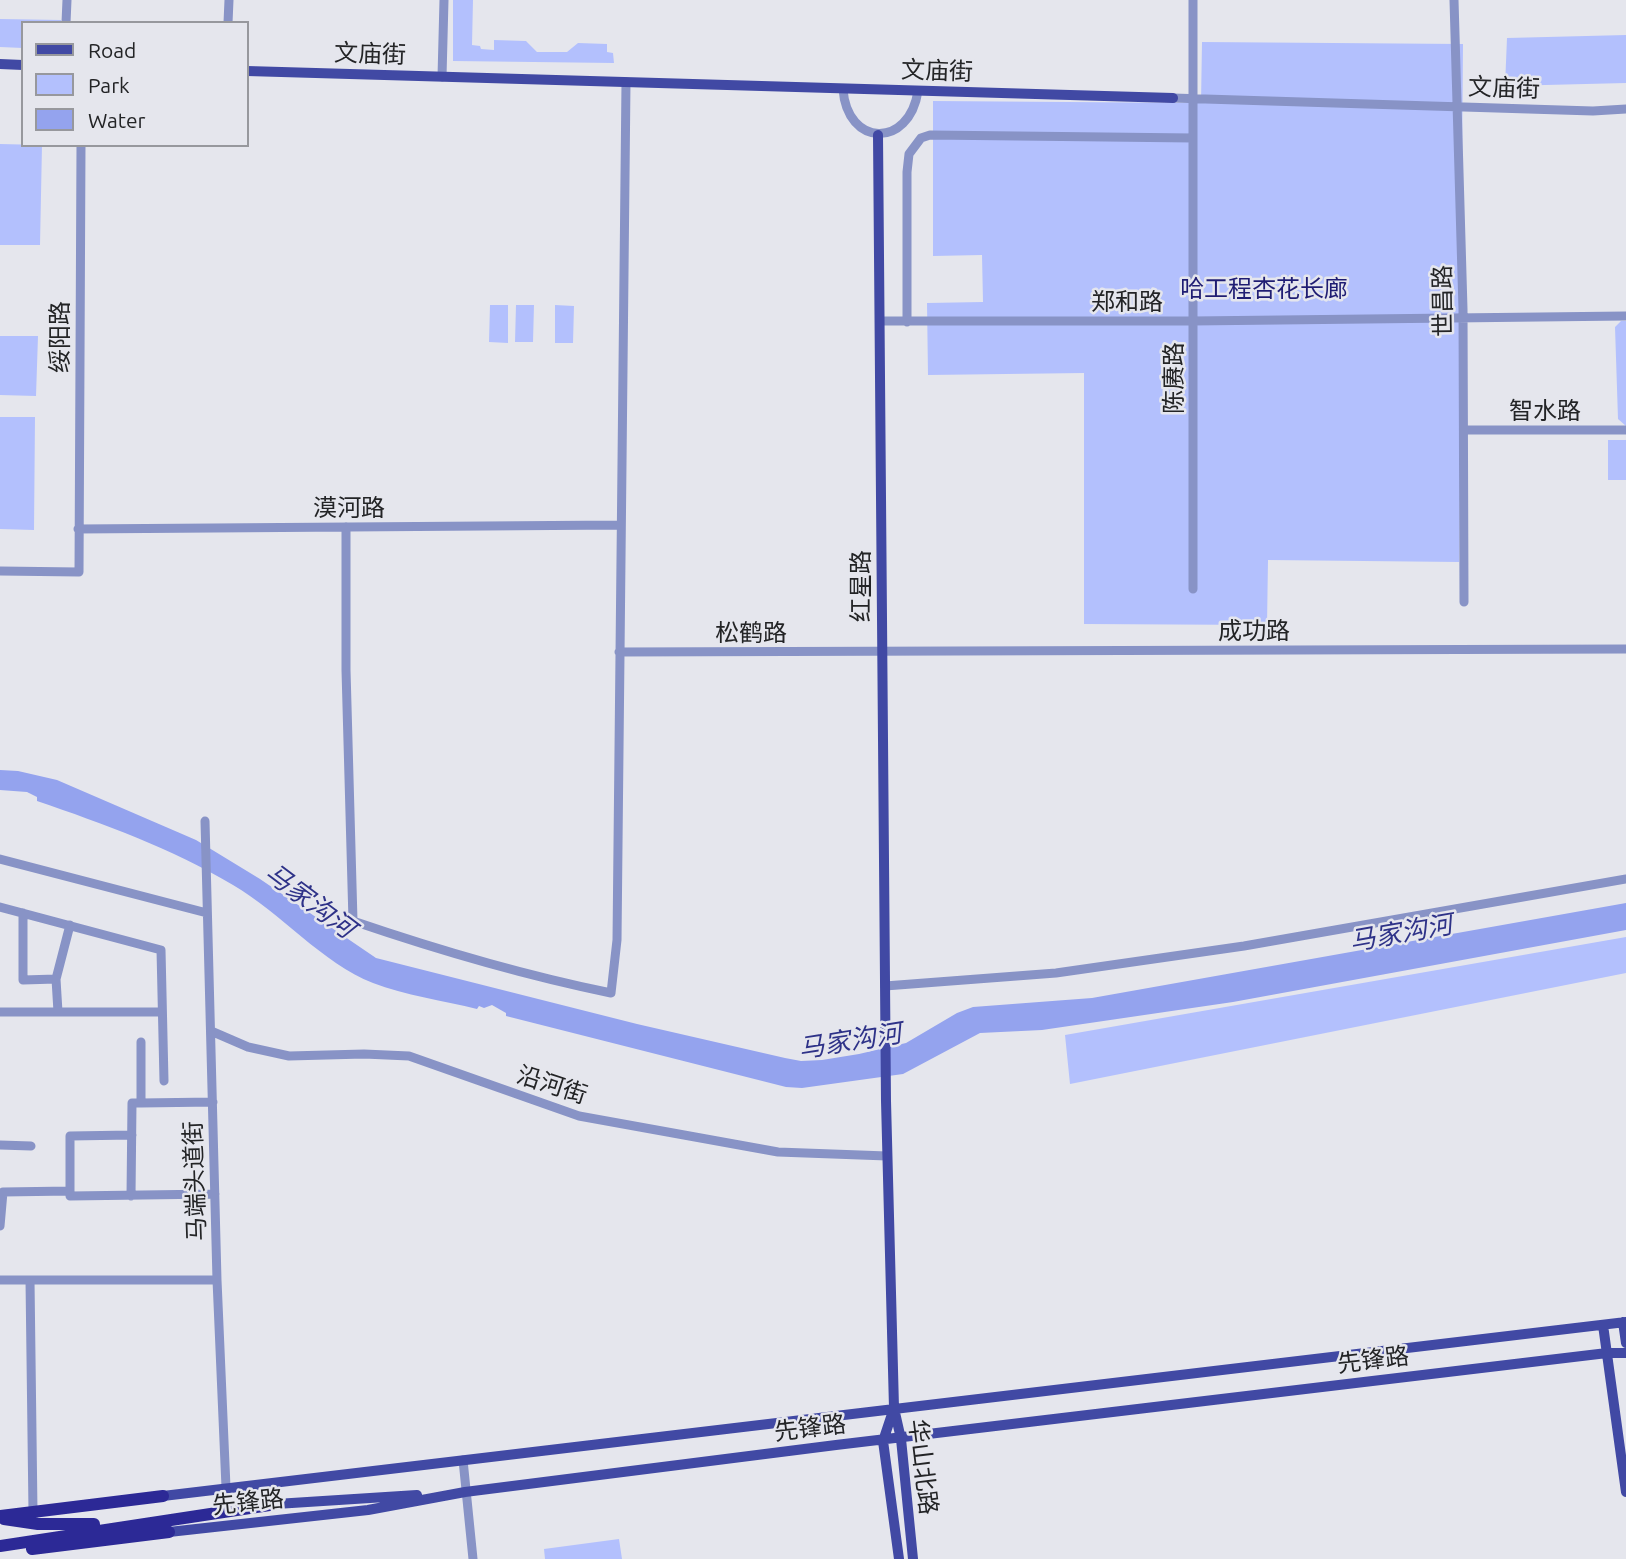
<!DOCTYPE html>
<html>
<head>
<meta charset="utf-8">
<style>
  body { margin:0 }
  #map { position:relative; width:1626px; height:1559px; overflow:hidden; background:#e5e6ed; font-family:Ubuntu,sans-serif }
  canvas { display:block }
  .legend { position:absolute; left:21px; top:21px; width:228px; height:126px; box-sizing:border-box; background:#e5e6ed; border:2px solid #97989d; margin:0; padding:9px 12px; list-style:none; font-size:21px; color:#232426 }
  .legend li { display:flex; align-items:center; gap:14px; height:35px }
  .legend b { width:35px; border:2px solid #97989d }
</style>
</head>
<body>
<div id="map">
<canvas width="1626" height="1559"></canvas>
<ul class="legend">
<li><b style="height:9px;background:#4149a4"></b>Road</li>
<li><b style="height:19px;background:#b3c0fd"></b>Park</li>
<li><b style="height:19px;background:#94a3ee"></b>Water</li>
</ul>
</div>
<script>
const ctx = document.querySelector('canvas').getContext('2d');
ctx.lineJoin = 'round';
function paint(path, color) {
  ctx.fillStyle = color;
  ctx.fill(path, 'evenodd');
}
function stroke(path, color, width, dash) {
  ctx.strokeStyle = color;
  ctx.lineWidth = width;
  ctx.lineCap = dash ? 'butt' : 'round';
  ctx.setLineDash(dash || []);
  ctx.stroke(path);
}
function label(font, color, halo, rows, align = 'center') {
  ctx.font = font + ' Ubuntu,"Noto Sans SC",sans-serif';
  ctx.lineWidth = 5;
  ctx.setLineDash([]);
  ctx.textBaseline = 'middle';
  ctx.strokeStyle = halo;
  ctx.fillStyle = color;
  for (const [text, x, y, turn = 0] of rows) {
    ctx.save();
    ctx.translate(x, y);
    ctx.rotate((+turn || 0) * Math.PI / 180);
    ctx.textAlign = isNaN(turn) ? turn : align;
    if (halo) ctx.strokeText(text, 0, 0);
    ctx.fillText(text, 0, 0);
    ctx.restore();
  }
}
paint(new Path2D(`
  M453 0H473L472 45 480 46 481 49 494 50V40L526 41 537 52H567L578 43 607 44V52L613 53 614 63 453 61Z
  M0 19 61 20V23H23V48L0 47Z
  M1626 35V83L1505 86 1507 38Z
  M1202 42 1463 44 1459 562 1268 560 1267 625 1084 624V373L928 375 927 303 983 302 982 255 933 256V101L1201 103Z
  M0 144 42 145 40 245H0Z
  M490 305H508V343L489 342Z
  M516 305H534L533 342H515Z
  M555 305 574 306 573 343H555Z
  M1621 321H1626V426L1618 419 1615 327Z
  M0 336H38L36 396 0 395Z
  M0 417H35L34 530 0 529Z
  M1608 440H1626V480H1608Z
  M1626 937V973L1070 1084 1065 1035Z
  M619 1539 622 1559H545L544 1549Z`), '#b3c0fd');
paint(new Path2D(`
  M0 770 18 771 57 780 196 840 260 879 376 958 637 1024 785 1058 801 1061 822 1060 859 1054 906 1043 957 1013 973 1007 1092 998 1626 903V930L1233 1002 1042 1030 980 1033 903 1074 802 1088 786 1087 506 1016V1013L492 1005 484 1008 479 1006 477 1009C445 1001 404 995 373 983 322 963 281 913 233 885 171 848 104 824 37 801V797L27 792 0 790Z`), '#94a3ee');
stroke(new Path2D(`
  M1193 0V589
  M1454 0 1463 309 1464 602
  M66 23 67 0
  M228 23 229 0
  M442 77 444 0
  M843 89C847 147 909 149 918 91
  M1173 98 1593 111 1626 109
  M880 321H1193L1626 316
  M907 322V172L909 154 921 138 930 135 1193 138
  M1464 430H1626
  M346 527V670L353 921C438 950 523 975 611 993L617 940 626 82
  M78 529 620 525
  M0 571 79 572 81 145
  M619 652 1626 649
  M205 821 217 1280 226 1487
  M0 859 207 913
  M0 907 161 950 164 1081
  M23 913V980L56 979
  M885 986 1056 973 1244 946 1626 879
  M0 1012H162
  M58 1012 56 979 70 925
  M211 1031 248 1047 289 1056 364 1054 409 1056 579 1116 778 1152 887 1156
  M141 1103 213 1102
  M132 1135 70 1136V1196L215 1194
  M0 1145 31 1146
  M131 1196 132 1103H141V1042
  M0 1226 3 1192 70 1191
  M0 1280H217
  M30 1280 33 1512
  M463 1460 473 1559`), '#8893c6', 9);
stroke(new Path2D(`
  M0 64 23 65
  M247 71 1173 98
  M878 135 886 1101 894 1408 901 1439 913 1559
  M1623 1322 1626 1343
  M1603 1325 1626 1492
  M893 1411 883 1441 899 1559
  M163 1496 1626 1322
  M276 1504 417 1495
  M169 1532 368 1510 465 1492 836 1445 1607 1353H1626`), '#4149a4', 10);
stroke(new Path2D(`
  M0 1516 163 1496
  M4 1519 38 1524H94
  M0 1546 276 1504
  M32 1549 169 1532`), '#2c2996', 12);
label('24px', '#232426', '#e5e6ed', [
  ["文庙街",370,54,2],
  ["文庙街",937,71,2],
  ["文庙街",1504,88,2],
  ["世昌路",1443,301,-91],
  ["郑和路",1127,302],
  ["绥阳路",60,337,-90],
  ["陈赓路",1174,378,-90],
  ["智水路",1545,411],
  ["漠河路",349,508],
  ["红星路",861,586,-90],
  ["成功路",1254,631],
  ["松鹤路",751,633],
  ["沿河街",552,1085,18],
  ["马端头道街",195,1181,-92],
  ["先锋路",1373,1360,-7],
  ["先锋路",810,1428,-7],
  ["华山北路",923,1467,83],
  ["先锋路",248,1502,-6]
]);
label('24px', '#1f1d73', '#e5e6ed', [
  ["哈工程杏花长廊",1264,289]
]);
label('italic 26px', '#2e3288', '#e5e6ed', [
  ["马家沟河",310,901,37],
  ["马家沟河",1401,933,-10],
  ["马家沟河",850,1041,-9]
]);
</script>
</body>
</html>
